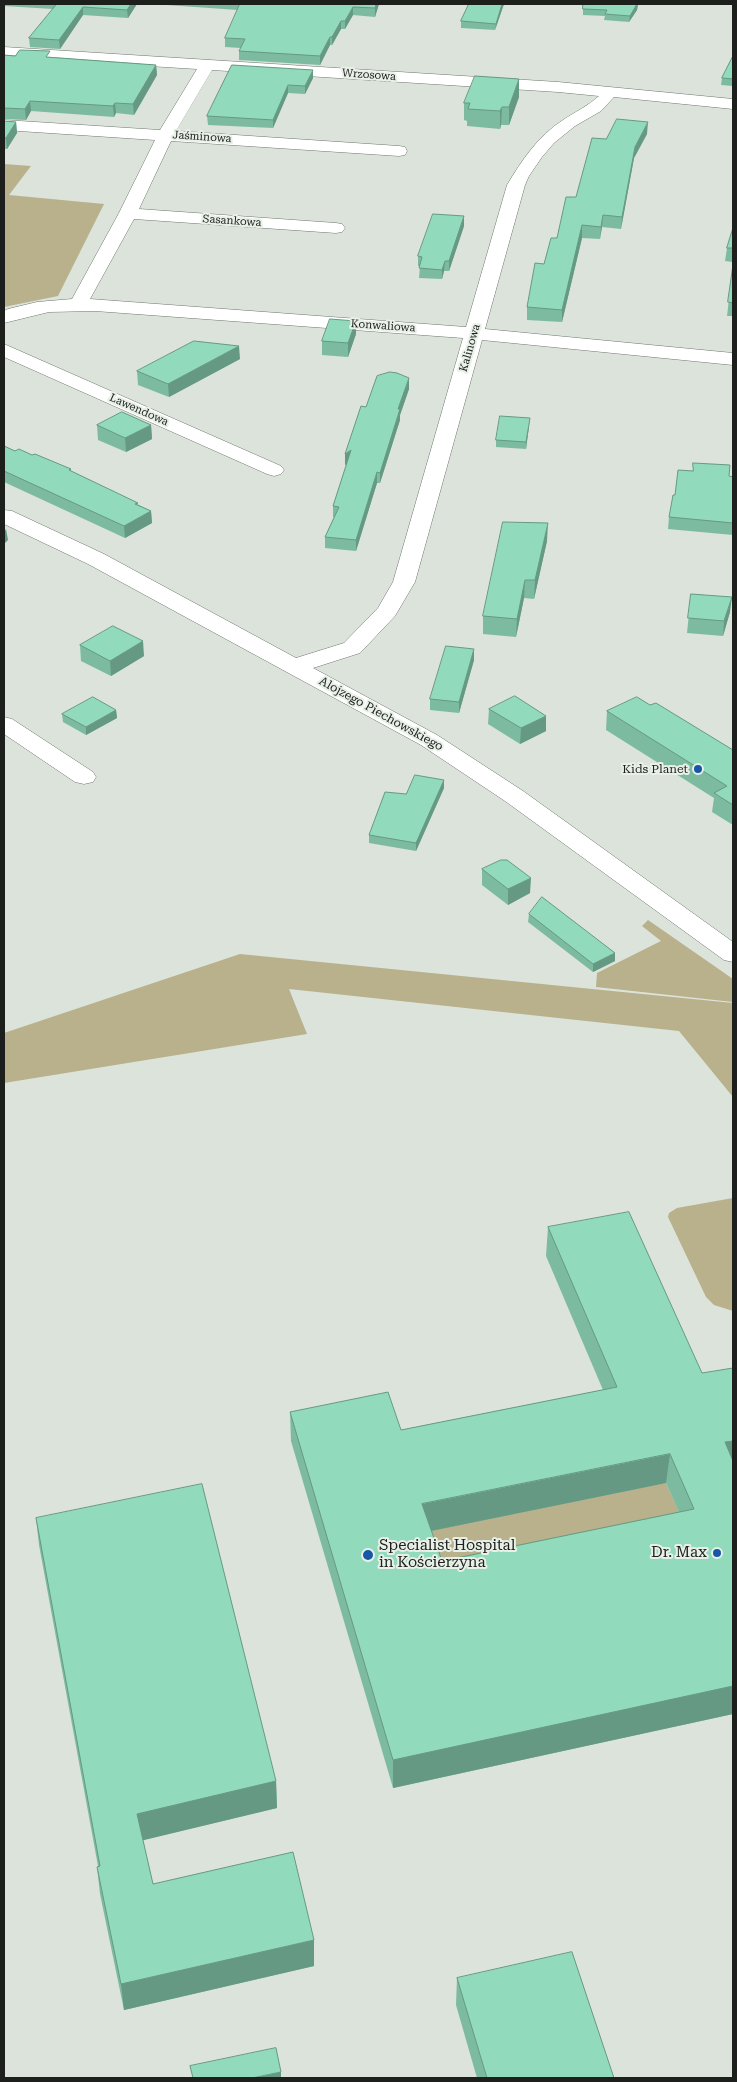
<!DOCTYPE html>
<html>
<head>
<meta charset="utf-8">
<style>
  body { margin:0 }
  #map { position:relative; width:737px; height:2082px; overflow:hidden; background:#dbe3db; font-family:"Roboto Serif",serif }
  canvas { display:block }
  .frame { position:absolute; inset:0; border:5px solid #1c1f1c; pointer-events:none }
</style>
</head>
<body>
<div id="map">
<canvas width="737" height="2082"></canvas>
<div class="frame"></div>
</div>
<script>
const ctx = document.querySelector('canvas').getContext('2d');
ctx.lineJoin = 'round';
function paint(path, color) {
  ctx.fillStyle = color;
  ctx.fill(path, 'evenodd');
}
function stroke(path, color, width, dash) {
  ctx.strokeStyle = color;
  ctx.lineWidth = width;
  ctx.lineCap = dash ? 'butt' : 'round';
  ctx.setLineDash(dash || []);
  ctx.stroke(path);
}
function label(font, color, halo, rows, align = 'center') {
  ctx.font = font + ' "Roboto Serif",serif';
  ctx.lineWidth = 4;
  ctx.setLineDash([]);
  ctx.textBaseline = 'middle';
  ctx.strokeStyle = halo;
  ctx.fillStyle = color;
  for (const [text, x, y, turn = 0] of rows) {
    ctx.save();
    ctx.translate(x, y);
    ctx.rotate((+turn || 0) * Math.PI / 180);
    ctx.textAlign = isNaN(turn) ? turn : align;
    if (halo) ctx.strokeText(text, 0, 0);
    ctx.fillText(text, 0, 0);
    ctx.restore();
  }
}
paint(new Path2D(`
  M4 164 31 166 9 195 104 204 58 296 4 307Z
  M648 920 733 979V1002L596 987 597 973 661 941 642 926Z
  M240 954 733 1003V1097L679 1031 289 989 307 1034 4 1083V1033Z
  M733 1198V1311L714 1305 706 1297 668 1217 669 1213 677 1208Z
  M666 1483 691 1538 441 1590 420 1528Z`), '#b8b18b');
const minor = new Path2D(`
  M4 47 558 82 733 99V109L614 97 601 111 575 126 554 143 542 157 529 176 525 185 485 329 733 353V365L482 340 415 582 395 616 360 653 313 668 437 735 523 791 733 942V962L724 960 505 801 421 745 88 564 4 524V510L12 511 104 554 296 658 344 643 378 608 393 582 463 338 95 311 49 312 4 323V311L8 309 37 302 72 299 119 213 155 140 4 130V120L160 130 197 69 4 57ZM212 70 558 92 599 96C588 106 575 112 563 120 538 136 522 160 507 185L466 327 90 299 134 219 336 233 342 232 345 228 342 224 336 223 139 209 171 141 399 156 405 155 407 151 405 147 399 146 176 131Z
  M4 344 281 466 284 470 281 474 274 476 267 474 4 357Z
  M4 717 12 719 93 772 96 777 93 782 84 784 75 782 4 734Z`);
stroke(minor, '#6f766f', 1);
paint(minor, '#fff');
paint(new Path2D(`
  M4 4H137L128 18 83 15 60 49 30 47 29 38 53 9 4 6Z
  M152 4H379L375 17 353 15 345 29H341L332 45H330L320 65 239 60V51L241 48 225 47V38L238 10Z
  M469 4H504L495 30 461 28V21Z
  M583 4H638L637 10 629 22 604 20 605 16 583 15Z
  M4 55 50 57 156 65 157 75 134 115 116 113 114 117 31 111 26 120 4 119Z
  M733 56V86L721 85 722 78Z
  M232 65 313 78 305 94 288 93 273 128 208 125 207 116Z
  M519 79V97L509 125H501L500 129 467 126V121L464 120V103Z
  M4 121 16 122 17 133 7 149H4Z
  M647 134 634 158 621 229 602 227 600 239 582 238 562 322 527 320V307L544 264 606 139Z
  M464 226 449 271H444L442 279 419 278 420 266H418V256Z
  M733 228V262L725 261 727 248Z
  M733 265V316H727Z
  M356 321V334L348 357 322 355V341Z
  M240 359 169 397 138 385 137 371Z
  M409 389 400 415V420L380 483H377L356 551 325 548V537L334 517H333V506L347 463 345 465 366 407Z
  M97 425H151L152 439 126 452 98 440Z
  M529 426 526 449 496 447V440Z
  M4 446 15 451 32 455 71 469V471L151 511 152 523 125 538 4 482Z
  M693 471 733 477V535L668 529 669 517 675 495Z
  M547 541 534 599 524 598 516 637 483 634V616Z
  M691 594 730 612 723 636 687 633Z
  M80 645 144 656 111 676 81 661Z
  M474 649V660L459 713 430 710V699Z
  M650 705 733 750V825L712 812 714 798 606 730 607 711Z
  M489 709 546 731 520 744 488 724Z
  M116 710 117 718 86 735 63 722 62 714Z
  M444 780V788L416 851 369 843V835L406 794Z
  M482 869 530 893 508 905 482 885Z
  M529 914 615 953V961L593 972 528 922Z
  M548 1227 702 1373 733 1714 393 1788 291 1441 290 1412 401 1430 603 1390 546 1256ZM666 1483 679 1512 442 1561 431 1531Z
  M36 1518 276 1781 277 1808 143 1840 153 1884 314 1966 124 2010 100 1894 97 1867 98 1866 39 1545Z
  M457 1978 614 2078H477L456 2005Z`), '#7dbba1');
paint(new Path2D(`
  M131 4H137L128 18 127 10Z
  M376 4H379L375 17V8Z
  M502 4H504L495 30 496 24Z
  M637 4H638L637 10 629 22 630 16Z
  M83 7V15L60 49 59 40Z
  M353 7V15L345 29V21Z
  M341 21V29L332 45V37Z
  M330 37V45L320 65V56Z
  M156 65 157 75 134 115 133 104Z
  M313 70V78L305 94V86Z
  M519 79V97L509 125V107Z
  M288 85V93L273 128V120Z
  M30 101 31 111 26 120 25 109Z
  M115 103 116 113 114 117 113 106Z
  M502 107 501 125 500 129V111Z
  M16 122 17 133 7 149 6 138Z
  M648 122 647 134 634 158 621 229 622 217 635 147Z
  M603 215 602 227 600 239 601 227Z
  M464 216V226L449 271V261Z
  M582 225V238L562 322V310Z
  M445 261 444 271 442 279V270Z
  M356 321V334L348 357V343Z
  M239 346 240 359 169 397 168 384Z
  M409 378V389L400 415V420L380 483V473L398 409Z
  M530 418 529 426 526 449V442Z
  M151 425 152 439 126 452 125 438Z
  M351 450V461L345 465V454Z
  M377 472V483L356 551V540Z
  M151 511 152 523 125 538 124 526Z
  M548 523 547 541 534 599 535 580Z
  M6 529 8 540 4 544V532Z
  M525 580 524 598 516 637 517 619Z
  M732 597 730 612 723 636 724 621Z
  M143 641 144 656 111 676 110 661Z
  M474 649V660L459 713V702Z
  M116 710 117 718 86 735V727Z
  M546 716V731L520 744 521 728Z
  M444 780V788L416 851V843Z
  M531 878 530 893 508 905V889Z
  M615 953V961L593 972V964Z
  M733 1441V1469L725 1442Z
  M670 1454 666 1483 421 1533 422 1504Z
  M733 1686V1714L393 1788V1760Z
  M276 1781 277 1808 140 1841 137 1814Z
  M314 1940V1966L124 2010 121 1984Z
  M281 2072V2078H252Z`), '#669983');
const building = new Path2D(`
  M57 4H131L127 10 83 7 59 40 29 38Z
  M240 4H376L375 8 353 7 345 21H341L332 37H330L320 56 239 51 245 39 225 38Z
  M469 4H502L496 24 461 21Z
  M583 4H637L630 16 605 14 607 10 583 9Z
  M20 50 50 51 46 57 156 65 133 104 115 103 113 106 30 101 25 109 4 108V55L15 56Z
  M733 56V79L722 78Z
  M232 65 313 70 305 86 288 85 273 120 207 116Z
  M475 76 519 79 509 107H502L500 111 468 109 470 103H464Z
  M617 119 648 122 635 147 622 217 603 215 601 227 582 225 562 310 527 307 535 263 544 264 551 238H557L566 197H576L592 138 606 139Z
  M4 121 16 122 6 138H4Z
  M433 214 464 216 449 261H445L442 270 419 268 422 257 418 256Z
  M733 228V248H727Z
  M733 265V303L728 302Z
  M330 319 356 321 348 343 322 341Z
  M194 341 239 346 168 384 137 371Z
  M390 372 397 373 409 378 398 409H400L380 473 377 472 356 540 325 537 339 507 333 506 351 450 345 454 361 406 366 407 377 376Z
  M122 412 151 425 125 438 97 425Z
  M500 416 530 418 526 442 496 440Z
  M4 446 15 451 19 449 32 455 35 454 71 469 69 470 138 503 135 504 151 511 124 526 4 471Z
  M693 463 730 465 729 476 733 477V523L669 517 673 495H675L678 470 693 471Z
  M503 522 548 523 535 580H525L517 619 483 616Z
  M691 594 732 597 724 621 688 618Z
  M113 626 143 641 110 661 80 645Z
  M446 646 474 649 459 702 430 699Z
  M515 696 546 716 521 728 489 709Z
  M93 697 116 710 86 727 62 714Z
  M637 697 650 705 656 703 733 750V805L714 793 727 786 607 711Z
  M415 775 444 780 416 843 369 835 385 792 406 794Z
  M501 860H507L531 878 508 889 482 869Z
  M542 897 615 953 593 964 529 914Z
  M629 1212 702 1373 733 1368V1441L725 1442 733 1461V1686L393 1760 290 1412 388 1392 401 1430 617 1387 548 1227ZM670 1454 694 1509 442 1561 422 1504Z
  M202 1484 276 1781 137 1814 153 1884 293 1852 314 1940 121 1984 97 1867 100 1866 36 1518Z
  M572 1952 614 2078H487L457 1978Z
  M276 2048 281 2072 252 2078H193L190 2066Z`);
paint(building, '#91dabb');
stroke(building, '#669983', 1);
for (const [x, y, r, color] of [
  [698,769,5,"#1757a7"],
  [717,1553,5,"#1757a7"],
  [368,1555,6,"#1757a7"]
]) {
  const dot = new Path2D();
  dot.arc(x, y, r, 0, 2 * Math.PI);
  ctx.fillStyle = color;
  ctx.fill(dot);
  stroke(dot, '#e9f0e8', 2);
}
label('11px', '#1c1f1c', '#e9f0e8', [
  ["Wrzosowa",369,75,4],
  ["Jaśminowa",202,137,4],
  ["Sasankowa",232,221,4],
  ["Konwaliowa",383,326,4],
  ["Kalinowa",470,348,-74],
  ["Lawendowa",139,410,24]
]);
label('12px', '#1c1f1c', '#e9f0e8', [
  ["Alojzego Piechowskiego",381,714,29]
]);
label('12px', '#1c1f1c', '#e9f0e8', [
  ["Kids Planet",688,769]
], 'right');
label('15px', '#1c1f1c', '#e9f0e8', [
  ["Specialist Hospital",379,1546],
  ["in Kościerzyna",379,1563],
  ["Dr. Max",707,1553,"right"]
], 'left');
</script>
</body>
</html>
